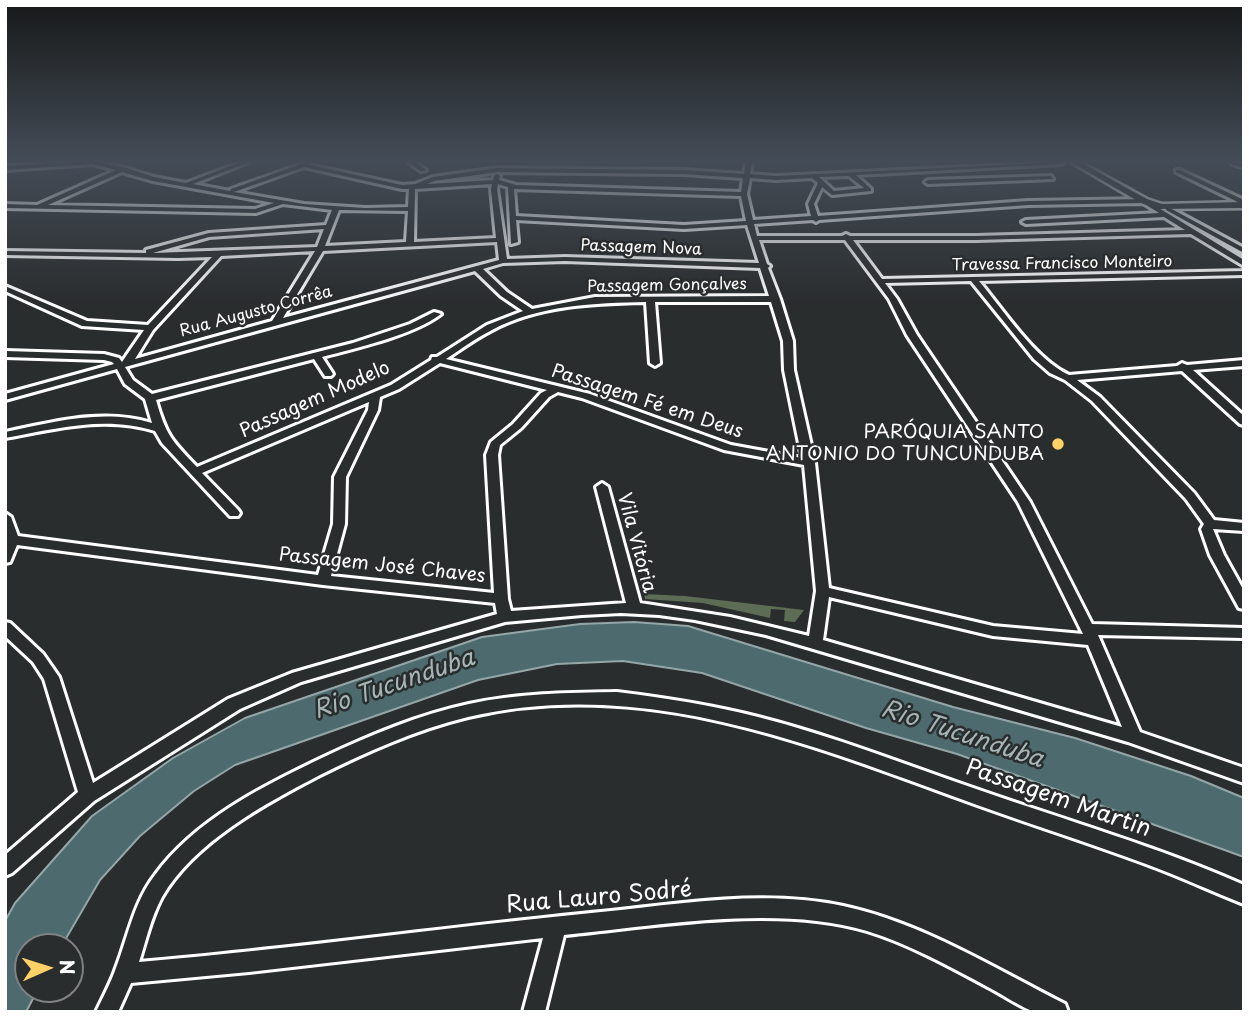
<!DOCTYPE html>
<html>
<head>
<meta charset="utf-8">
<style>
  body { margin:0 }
  #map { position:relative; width:1249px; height:1017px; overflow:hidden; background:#2a2d2e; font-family:"Playpen Sans",sans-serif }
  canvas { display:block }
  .frame { position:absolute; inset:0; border:7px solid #fff; pointer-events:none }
  .north { position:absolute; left:14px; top:933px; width:70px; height:70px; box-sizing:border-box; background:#2a2d2e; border:2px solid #7f8182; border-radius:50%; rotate:87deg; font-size:19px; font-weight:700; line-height:28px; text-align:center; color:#fff }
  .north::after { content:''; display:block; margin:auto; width:24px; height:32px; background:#ffd166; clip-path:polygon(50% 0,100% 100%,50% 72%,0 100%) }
</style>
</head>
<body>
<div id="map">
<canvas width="1249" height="1017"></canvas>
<div class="frame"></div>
<div class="north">N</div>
</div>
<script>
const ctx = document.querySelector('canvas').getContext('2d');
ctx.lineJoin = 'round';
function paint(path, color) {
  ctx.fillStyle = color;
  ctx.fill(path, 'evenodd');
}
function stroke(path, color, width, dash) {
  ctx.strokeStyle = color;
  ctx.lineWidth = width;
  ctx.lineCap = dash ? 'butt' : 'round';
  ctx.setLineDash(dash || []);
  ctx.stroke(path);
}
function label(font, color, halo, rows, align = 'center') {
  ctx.font = font + ' "Playpen Sans",sans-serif';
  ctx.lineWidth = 5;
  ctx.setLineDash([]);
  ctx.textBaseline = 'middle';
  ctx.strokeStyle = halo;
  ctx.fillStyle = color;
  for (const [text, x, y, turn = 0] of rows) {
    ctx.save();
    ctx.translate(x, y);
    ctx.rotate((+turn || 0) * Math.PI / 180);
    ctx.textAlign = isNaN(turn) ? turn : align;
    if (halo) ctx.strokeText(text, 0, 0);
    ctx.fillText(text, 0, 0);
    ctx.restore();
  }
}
paint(new Path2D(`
  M644 594 685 596 804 610 795 622 784 621 785 610 771 609 770 618 703 603 645 599Z`), '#5d6c54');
const water = new Path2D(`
  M634 622 688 626 953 707 1075 738 1191 776 1244 798V857L957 754 866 728 702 673 623 661 557 664 478 680 235 765 194 791 140 836 100 880 61 947H28V989H38L26 1012H5V921L15 903 92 816 173 758 245 718 482 637 580 624Z`);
paint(water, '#4d6b6e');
stroke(water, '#94a6a8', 2);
const minor = new Path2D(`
  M70 162H99L126 168 154 177 186 183 241 162H249L193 184 230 191 231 189 307 162H311L310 165 402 185 415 184 433 177 497 168 683 170 744 174 746 162H752L750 174 776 176 1064 162 1061 164 856 175 871 189V191L832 195 822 187 814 204 818 216 1028 201 1144 199 1244 260V266L1191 234 976 240H853L882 279 1244 271V275L979 281C1004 311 1035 359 1069 375L1177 366 1182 363 1187 365 1244 360V366L1193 370 1244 416V425L1240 424 1182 371 1077 380 1100 397 1194 493 1214 520 1244 523V531L1213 529 1224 555 1244 591V609L1239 608 1210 555 1201 529 1204 524 1186 499 1092 401 1065 380 1050 373 1034 359 971 281 885 283 897 299 917 335 1030 502 1092 624 1244 628V638L1098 635 1140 732 1244 768V783L1128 742 766 635 695 620 659 615 621 613 582 615 505 622 301 682 240 709 94 801 12 873 5 876V855L78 792 44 679 33 662 5 636V622L10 623 43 654 59 677 93 783 228 699 292 673 497 614 495 603 323 585 17 545 10 562 5 563V513L11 517 18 536 318 575 333 524 334 477 368 410 369 402 202 473 238 510 240 513 238 516H230L162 443 155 431C105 415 55 429 5 438V432C53 422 104 408 152 423L145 399 125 384 117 369 5 400V394L114 364 112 362 104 360 5 357V351L104 354 119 358 122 362 144 330 82 326 5 291V286L87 321 148 325 212 257 178 258 5 255V251L146 253V250L209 233 326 225 332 210 283 204 256 213 5 208V204L37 205 116 170 93 164 5 170V166ZM304 167 402 189H409L408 207 365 208 304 204 234 192ZM122 172 153 181 274 203 255 209 48 205ZM497 172 683 174 743 178 741 192 516 185 499 180 500 176 497 174 494 176 493 180 427 184 434 181ZM849 176 864 188 834 191 819 177ZM750 178 776 180 812 178 818 183 808 204 811 216 753 220 747 194ZM492 184 491 189 496 238 414 242 415 189ZM498 184 508 187 511 244 518 242 516 220 684 229 747 225 759 263 565 257 507 259 497 189ZM514 189 741 196 746 221 684 225 516 216ZM1143 203 1159 213 1026 220 1022 222 1026 224 1164 217 1185 230 976 236H850L846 234 842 236H757L754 224 813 220 816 222 819 220 1028 205ZM339 210 408 211 406 242 325 246ZM324 229 317 247 153 253 209 237ZM759 240H845L889 299 907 335 1018 502 1083 634 993 626 829 588 815 463 794 370 793 341 780 299 768 268 770 266 767 264ZM497 242 499 260 283 318 323 251ZM315 251 272 321 135 359 153 330 221 256ZM565 261 760 268 769 296 595 297 532 309 507 292 483 269 503 263ZM475 271 501 296 523 311 487 325 437 357H432L431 360 391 385 197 467C171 440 166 435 156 400L314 359 325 376H331L333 374 322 357C356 348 414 335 441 314L434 312 410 324 353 343 152 394 133 380 125 367ZM646 302 650 363 655 366 660 363 655 302H771L783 341 784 370 802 458 731 445 590 394 446 359C461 349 476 338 492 330 538 305 595 303 646 302ZM440 363 547 390 541 393 513 424 491 442 486 455 494 593 331 576 345 524 346 477 378 410 380 397 399 389ZM558 392 582 398 724 450 804 465 816 591 809 636 730 617 640 603 608 487 602 483 596 487 626 603 511 611 508 599 498 455 500 445 521 428 549 397ZM829 597 993 636 1088 645 1122 727 823 640Z
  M408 162H415L426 170 421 171Z
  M1176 170H1180L1244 200V205L1176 172Z
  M1051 176 1053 179 928 184 925 182 928 180Z
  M1168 207 1244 248V253L1166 210V208Z
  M617 692C665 698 712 705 758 717 833 736 906 765 979 790 1068 821 1158 847 1244 885V904C1211 891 1179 876 1146 864 1084 841 1020 821 958 798 800 740 638 677 468 717 415 730 366 752 318 776 264 804 193 843 162 897 151 917 146 940 139 962 294 949 447 927 601 912 680 904 765 889 843 906 922 923 994 968 1065 1004L1068 1012C1058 1012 1045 1014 1035 1012 1024 1009 1000 993 988 987 949 966 909 944 867 931 777 904 656 926 564 935L545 1012H523L543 938 249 972 131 983 118 1012H96C103 997 111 983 116 968 128 937 134 902 155 875 195 820 263 786 324 757 371 735 418 715 469 704 518 693 567 693 617 692Z`);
const tertiary = new Path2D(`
  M1071 162H1080L1147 199 1162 204 1244 202V208L1158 209 1141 203Z
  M1230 162 1244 163V168L1231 164Z`);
stroke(minor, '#fff', 6);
stroke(tertiary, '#fff', 5);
paint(minor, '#2a2d2e');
paint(tertiary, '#2a2d2e');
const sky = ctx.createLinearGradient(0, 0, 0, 304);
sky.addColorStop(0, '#171919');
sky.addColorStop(0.53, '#444c57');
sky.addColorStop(1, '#444c5700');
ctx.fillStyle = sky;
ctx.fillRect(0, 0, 1249, 304);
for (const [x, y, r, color] of [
  [1058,444,7,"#ffd166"]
]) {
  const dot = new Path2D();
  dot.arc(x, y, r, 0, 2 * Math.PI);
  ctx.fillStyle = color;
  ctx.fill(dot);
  stroke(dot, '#2a2d2e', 2.5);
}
label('16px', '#fff', '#2a2d2e', [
  ["Passagem Nova",641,248,2],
  ["Travessa Francisco Monteiro",1062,264,-1],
  ["Passagem Gonçalves",667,286,-1],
  ["Rua Augusto Corrêa",256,312,-15]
]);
label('19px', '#fff', '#2a2d2e', [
  ["Passagem Modelo",315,400,-24],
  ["Passagem Fé em Deus",647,402,18],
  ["Vila Vitória",636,543,75],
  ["Passagem José Chaves",382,566,6]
]);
label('19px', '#fff', '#2a2d2e', [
  ["PARÓQUIA SANTO",1044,433],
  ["ANTONIO DO TUNCUNDUBA",1044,455]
], 'right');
label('23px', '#fff', '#2a2d2e', [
  ["Passagem Martin",1058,799,19],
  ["Rua Lauro Sodré",599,898,-5]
]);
label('italic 24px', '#a6b5b6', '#2a2d2e', [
  ["Rio Tucunduba",394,685,-19],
  ["Rio Tucunduba",962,735,18]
]);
</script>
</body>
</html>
